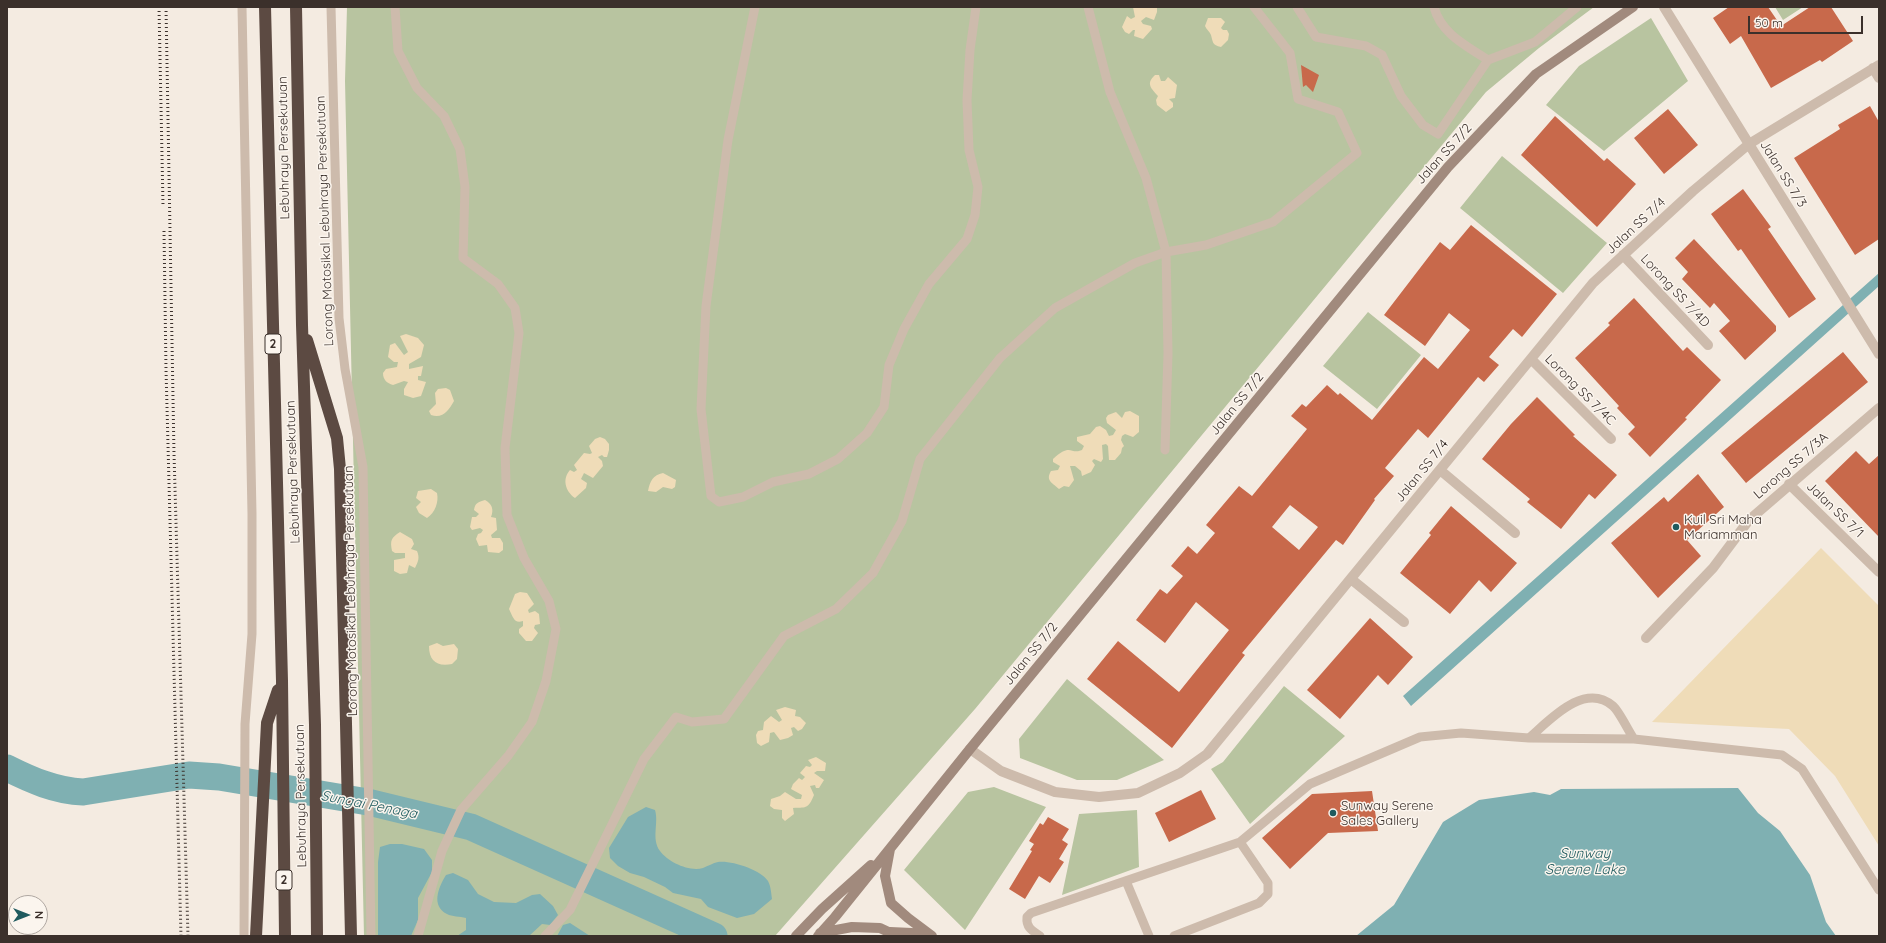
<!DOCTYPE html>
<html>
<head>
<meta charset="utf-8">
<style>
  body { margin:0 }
  #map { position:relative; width:1886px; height:943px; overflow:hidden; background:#f4ebe1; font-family:Quicksand,sans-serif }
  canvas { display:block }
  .frame { position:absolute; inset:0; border:8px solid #3b302b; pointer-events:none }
  .north { position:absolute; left:8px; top:895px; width:40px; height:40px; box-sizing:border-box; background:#fbf5ee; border:1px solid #aea6a0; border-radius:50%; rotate:90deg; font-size:11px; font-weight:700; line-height:16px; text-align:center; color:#3b302b }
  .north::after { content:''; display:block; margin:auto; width:14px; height:18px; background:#1f5a5e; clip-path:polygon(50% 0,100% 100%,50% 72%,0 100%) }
  .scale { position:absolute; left:1748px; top:16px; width:115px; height:18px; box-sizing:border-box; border:2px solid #3b302b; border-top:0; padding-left:5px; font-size:12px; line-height:14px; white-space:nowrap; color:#3b302b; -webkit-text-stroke:3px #fbf5ee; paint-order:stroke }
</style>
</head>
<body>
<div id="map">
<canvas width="1886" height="943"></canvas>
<div class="frame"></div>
<div class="north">N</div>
<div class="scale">50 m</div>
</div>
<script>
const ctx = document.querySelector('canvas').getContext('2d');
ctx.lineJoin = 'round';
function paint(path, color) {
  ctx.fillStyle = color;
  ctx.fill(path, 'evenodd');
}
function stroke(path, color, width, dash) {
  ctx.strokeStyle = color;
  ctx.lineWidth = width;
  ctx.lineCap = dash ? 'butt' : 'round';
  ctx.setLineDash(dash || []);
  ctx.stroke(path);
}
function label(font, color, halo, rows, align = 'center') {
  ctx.font = font + ' Quicksand,sans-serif';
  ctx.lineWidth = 3;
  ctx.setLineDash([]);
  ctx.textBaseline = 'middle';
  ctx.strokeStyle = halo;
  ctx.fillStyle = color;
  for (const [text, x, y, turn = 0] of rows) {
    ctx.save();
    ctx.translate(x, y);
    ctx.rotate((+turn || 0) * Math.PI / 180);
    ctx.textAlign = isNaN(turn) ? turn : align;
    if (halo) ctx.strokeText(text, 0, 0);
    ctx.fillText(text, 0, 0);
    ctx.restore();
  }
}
paint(new Path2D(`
  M347 7H1594L1539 48 1486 92 975 709 775 936H364L345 81Z
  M1775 7H1803L1783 20Z
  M1651 18 1688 81 1604 151 1546 105 1579 66Z
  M1502 156 1607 243 1563 293 1460 208Z
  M1368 312 1421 355 1377 409 1323 366Z
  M1067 679 1164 760 1117 780H1077L1020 758 1019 739Z
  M1284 686 1345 736 1250 824 1211 769 1223 762Z
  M994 787 1046 807 965 930 904 870 968 792Z
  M1137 810 1139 867 1062 895 1079 814Z`), '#b8c4a0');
paint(new Path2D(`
  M1133 7H1157V12L1154 20 1146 17 1141 21 1143 24 1151 26 1152 29 1143 39 1134 36 1135 30H1133L1129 34 1125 32 1122 27 1127 16 1131 19 1135 17Z
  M1208 18H1221L1225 22 1221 28 1223 30H1227L1229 34 1228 40 1221 47C1212 45 1213 42 1211 35 1210 32 1206 29 1205 26Z
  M1155 75H1159L1161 81H1165L1168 77 1177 85 1175 98 1169 99 1173 103V107L1166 112 1157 105 1156 100 1158 96C1152 89 1145 84 1155 75Z
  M406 334 418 338 424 345 421 357 409 364V369L423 366 421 376H418V380L426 382 421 396 413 398 404 395V389L408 382 404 381 393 385C387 383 383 380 383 373L386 369 397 367 398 362H394L388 357 390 345 395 343 404 355 408 352 400 336Z
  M446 388 450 390 454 401C449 410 443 419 431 415L429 411 436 404 435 393 438 389Z
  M1130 411 1139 416V432L1133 437 1125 434 1122 436 1121 440 1124 446 1122 448 1121 453 1115 460H1109L1108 446 1106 444 1102 445 1103 459 1101 462 1094 459 1092 461 1095 465 1091 472 1082 476 1081 471 1075 466H1070L1074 480 1069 487 1064 486 1059 489C1053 483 1045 481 1051 471L1058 470 1060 466 1053 462V459C1071 442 1070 455 1082 450L1084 446 1077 441V437L1090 434 1096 427 1100 426 1106 430 1109 436 1113 435 1116 430 1107 423 1106 418 1108 415 1116 412 1122 418 1125 412Z
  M600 437 605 439 609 444V450L607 457H604L602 455 598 457 602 461 603 466 593 478 584 473 581 479 587 483 586 488 575 498C565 491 562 479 570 470L574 472 577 470 574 465 584 453 590 454 592 453 589 446 595 439Z
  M663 473 676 480 675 487 672 489 663 487 656 492 648 491C650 481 653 475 663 473Z
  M431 489 437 493C439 502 435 513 427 518L419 513 416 507 421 502 416 498 418 491Z
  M485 500C492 504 494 509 491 517L496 518 497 530 491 535 492 538H500L503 543V550L499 553 488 552 487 545 479 546 476 539 478 534 481 533 483 530 480 528 472 530 470 527 472 517H476L479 514 474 510C475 503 478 502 485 500Z
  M400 532 412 539 414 544 411 549 417 551C420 558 418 562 415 568L409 565 407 573 400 574 394 571V560L405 558V553H395L392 551C390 540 391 538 400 532Z
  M1821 548 1879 606V846L1835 776 1789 729 1652 722Z
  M520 592 527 593 534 604 528 610 529 613 535 611 539 614 540 624 535 625 534 628 538 633 532 641H526L519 633V629L523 626V621C514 624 513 617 509 609L515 594Z
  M437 643 443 646 454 644 458 649 457 659 452 664C437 667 429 661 429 646Z
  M785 707 796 710 795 716 800 717 806 723 802 729 798 731 794 727 791 728 793 735 788 738 780 740 774 732 770 733 769 742 761 746 757 743 756 735 758 731 763 730 764 722 771 716 779 722 782 720 776 710Z
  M816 757 826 763 825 771H817L814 773 824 780 819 788H816L815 785 810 786 814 795C808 810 805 807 793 808L794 814 785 821 782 818V810L774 809 770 806 771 799 780 796 785 792 796 799H801L802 795 791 789 793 784 799 778 802 780 805 777 800 773 806 766 810 767 812 765 808 760Z`), '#efdcb8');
paint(new Path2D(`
  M1879 273V286L1411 706 1403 696Z
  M1738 788 1758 813 1780 831 1810 875 1826 922 1836 936H1356L1394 905 1443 822 1479 800 1534 792 1550 795 1561 789Z
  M646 807 655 810C659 823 651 839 660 851 668 862 689 872 703 868 708 866 713 863 718 862 731 860 761 870 768 881 771 887 771 892 772 899L754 914 737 918 708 907 701 899 673 893 665 887 644 877 630 873 618 866 610 858 609 848 628 817Z
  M390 844H402L424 849 432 860V872L418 898V920L411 936H378V862L380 847Z
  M453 873 468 880 478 894 494 902 516 903 532 895 540 894 553 906 558 915 550 925 542 924 529 936H457L466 930V918C460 916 452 917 447 914 431 906 438 888 446 875Z
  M570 923 590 936H557L563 925Z`), '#7fb0b2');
stroke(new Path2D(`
  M7 768C31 780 56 791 83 792L189 775 219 777 368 802 471 827 714 936`), '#7fb0b2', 27);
paint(new Path2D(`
  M1729 7H1768L1781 26 1810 7H1831L1853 41 1822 62 1820 60 1771 88 1741 36 1730 44 1713 18Z
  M1301 65 1319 75 1313 92 1306 85 1303 87Z
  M1870 106 1879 122V239L1855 255 1794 158 1840 129 1838 125Z
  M1668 109 1698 145 1664 174 1634 138Z
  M1555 116 1604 161 1607 158 1636 184 1597 227 1521 155Z
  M1743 189 1771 227 1768 229 1816 299 1789 318 1741 249 1738 251 1711 214Z
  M1471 225 1557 294 1522 337 1513 329 1489 357 1499 365 1484 382 1478 377 1428 438 1418 429 1385 468 1394 476 1374 499 1375 500 1343 545 1336 540 1242 653 1245 655 1172 748 1087 679 1118 641 1179 692 1229 630 1196 602 1165 643 1136 620 1160 589 1167 594 1183 576 1171 566 1188 546 1197 554 1215 533 1206 525 1239 486 1252 496 1307 429 1291 416 1302 404 1306 407 1327 385 1338 395 1340 393 1372 420 1424 357 1438 369 1470 330 1449 313 1425 346 1384 315 1440 242 1450 250ZM1290 505 1318 527 1299 550 1272 527Z
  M1694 239 1776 326V331L1745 360 1719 331 1730 321 1714 303 1710 308 1682 279 1688 272 1675 258Z
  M1634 298 1683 351 1687 347 1721 380 1685 418 1687 419 1650 457 1628 434 1635 427 1617 408 1619 406 1575 358 1610 325 1608 323Z
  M1843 352 1868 382 1746 483 1721 453Z
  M1537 397 1575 435 1573 436 1617 475 1595 499 1589 494 1561 529 1527 502 1530 499 1482 459 1511 424Z
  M1856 451 1869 464 1879 455V537L1825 481Z
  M1698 474 1724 507 1687 540 1701 556 1658 598 1611 543 1664 497 1668 502Z
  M1451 506 1517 563 1491 592 1479 580 1450 614 1400 573 1431 535 1429 533Z
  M1370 618 1413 657 1388 685 1378 675 1340 719 1307 690Z
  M1201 790 1216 819 1169 842 1155 813Z
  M1372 791 1378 831 1328 833 1290 869 1262 838 1312 794Z
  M1048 817 1069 829 1062 840 1068 844 1059 859 1064 862 1050 883 1039 876 1025 899 1009 889 1032 851 1030 850 1034 844 1029 841 1040 823 1043 825Z`), '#c8694b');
stroke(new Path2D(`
  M242 7 252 514V634L245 724 244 936
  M331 7 339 318 345 369 363 467 371 936
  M395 7 398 51 417 88 444 116 460 149 465 187 463 258 498 284 515 308 519 333 505 448 507 515 524 558 549 601 556 629 546 681 532 722 508 756 461 810 442 851 418 936
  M755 7 728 140 706 306 701 409 711 496 719 502 743 497 773 482 809 474 838 459 867 433 884 407 889 365 904 329 929 284 967 239 975 215 978 187 969 150 967 100 970 50 976 7
  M1088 7 1110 92 1146 178 1166 252 1168 354 1165 450
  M1297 7 1316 37 1366 46 1382 55 1401 96 1423 125 1438 134 1488 60
  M1434 7C1441 34 1467 46 1488 60L1535 42 1577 7
  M1529 738C1549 721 1584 681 1613 706 1619 711 1629 732 1634 739
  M1126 881 1149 936
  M545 936 570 910 644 759 676 717 692 722 724 719 784 636 836 609 873 573 902 521 920 459 1000 358 1055 308 1135 263 1166 252 1206 245 1273 222 1357 153 1338 112 1298 99 1290 53 1254 7
  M1040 936C1031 930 1026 927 1027 917L1031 913 1240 842 1310 784 1420 737 1461 733 1529 738 1634 739 1782 755 1802 769 1879 890
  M1174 936 1259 903 1268 894V883L1240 842`), '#cdbbac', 9);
stroke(new Path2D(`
  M1664 7 1879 354
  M1873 68 1879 78
  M1623 255 1708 345
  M1531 359 1611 439
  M1440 470 1515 533
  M1789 484 1879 572
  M1351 579 1404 622
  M1646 638 1713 568 1749 520 1879 408
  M970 749 1001 771 1055 792 1099 797 1138 793 1180 773 1207 754 1593 283 1693 191 1749 144 1879 65`), '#cdbbac', 10);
stroke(new Path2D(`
  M890 849 885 876 891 903 908 918 932 936
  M890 932 912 933 924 936
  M820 933 852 927 880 928 897 936
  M796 936 822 909 871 865
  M818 936 835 917 970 749 1448 167 1536 74 1633 7`), '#a18a7d', 10);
stroke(new Path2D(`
  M265 7 282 681 285 936
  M296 7 302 325 315 725 317 936
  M307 340 337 438 340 469 351 936
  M256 936 267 723 278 690`), '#5c4a42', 12);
stroke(new Path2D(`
  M159 7 163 205
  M166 7 174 454 188 936
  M164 231 166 369 181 936`), '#3b302b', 3, [1, 3]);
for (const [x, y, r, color] of [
  [1676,527,4,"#1f5a5e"],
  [1333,813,4,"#1f5a5e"]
]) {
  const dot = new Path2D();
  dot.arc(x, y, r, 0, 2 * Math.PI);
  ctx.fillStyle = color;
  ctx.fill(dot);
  stroke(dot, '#fbf5ee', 1.5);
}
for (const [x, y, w] of [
  [273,344,16],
  [284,880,16]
]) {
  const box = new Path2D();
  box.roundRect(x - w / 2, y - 10, w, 20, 3);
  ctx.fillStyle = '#fbf5ee';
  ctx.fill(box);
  stroke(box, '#3b302b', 1);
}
label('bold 12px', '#3b302b', null, [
  ["2",273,344],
  ["2",284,880]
]);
label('13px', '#3b302b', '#fbf5ee', [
  ["Lebuhraya Persekutuan",284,148,-91],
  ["Jalan SS 7/2",1444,154,-48],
  ["Jalan SS 7/3",1783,174,58],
  ["Lorong Motosikal Lebuhraya Persekutuan",325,221,-92],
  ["Jalan SS 7/4",1636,226,-43],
  ["Lorong SS 7/4D",1675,291,47],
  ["Lorong SS 7/4C",1580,390,45],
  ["Jalan SS 7/2",1237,404,-51],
  ["Lorong SS 7/3A",1791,466,-41],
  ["Jalan SS 7/4",1422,471,-51],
  ["Lebuhraya Persekutuan",293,472,-92],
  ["Jalan SS 7/1",1835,510,44],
  ["Lorong Motosikal Lebuhraya Persekutuan",351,591,-91],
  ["Jalan SS 7/2",1031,654,-51],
  ["Lebuhraya Persekutuan",301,796,-91]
]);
label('13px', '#3b302b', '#fbf5ee', [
  ["Kuil Sri Maha",1684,520],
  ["Mariamman",1684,535],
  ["Sunway Serene",1341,806],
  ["Sales Gallery",1341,821]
], 'left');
label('italic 14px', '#1f5a5e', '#fbf5ee', [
  ["Sungai Penaga",369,805,11],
  ["Sunway",1585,854],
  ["Serene Lake",1585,870]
]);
</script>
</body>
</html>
